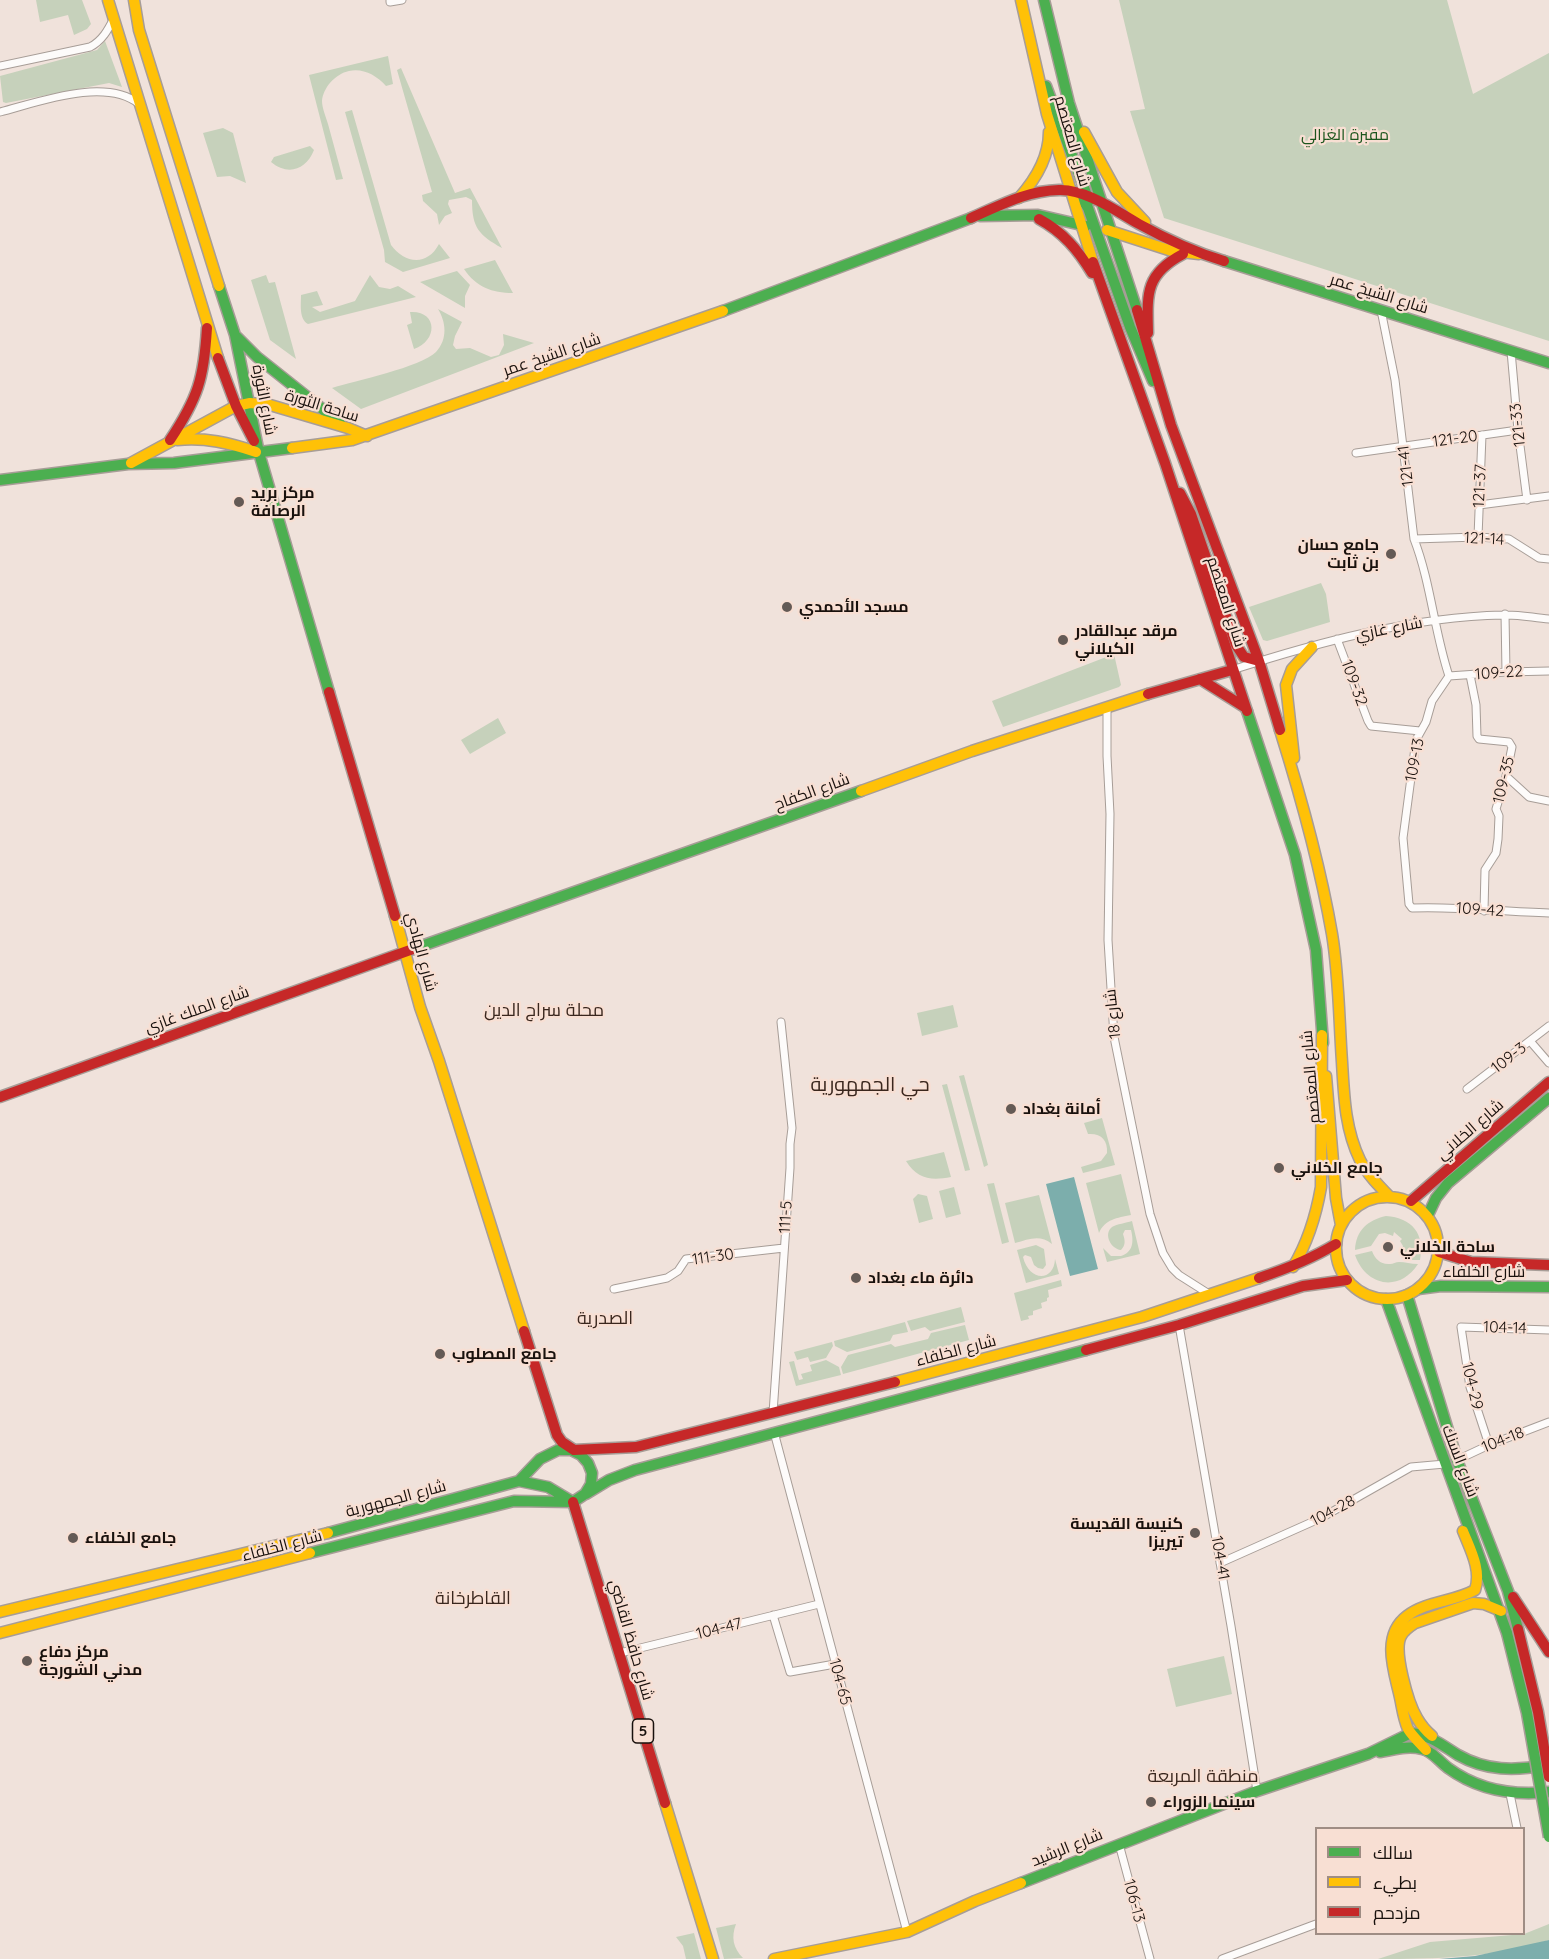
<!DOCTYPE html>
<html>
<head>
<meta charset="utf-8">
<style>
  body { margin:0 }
  #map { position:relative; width:1549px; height:1959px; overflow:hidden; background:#f0e2db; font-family:Quicksand,Cairo,sans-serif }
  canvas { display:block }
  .legend { position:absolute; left:1315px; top:1827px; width:210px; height:108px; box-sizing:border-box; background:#f8dfd3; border:2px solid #9f8d84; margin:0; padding:8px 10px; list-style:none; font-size:18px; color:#19110d }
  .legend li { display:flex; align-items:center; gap:12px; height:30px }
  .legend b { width:30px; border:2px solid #9f8d84 }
</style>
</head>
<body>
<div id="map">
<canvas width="1549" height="1959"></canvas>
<ul class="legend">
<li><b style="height:8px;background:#4caf50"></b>سالك</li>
<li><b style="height:8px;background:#ffc107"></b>بطيء</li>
<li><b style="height:8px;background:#c62828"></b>مزدحم</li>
</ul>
</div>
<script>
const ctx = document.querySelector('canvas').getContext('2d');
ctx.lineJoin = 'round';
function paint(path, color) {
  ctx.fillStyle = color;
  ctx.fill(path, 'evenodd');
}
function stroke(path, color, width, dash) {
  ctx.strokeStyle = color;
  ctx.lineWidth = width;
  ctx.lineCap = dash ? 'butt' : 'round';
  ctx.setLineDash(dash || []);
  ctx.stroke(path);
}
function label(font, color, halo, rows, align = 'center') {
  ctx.font = font + ' Quicksand,Cairo,sans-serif';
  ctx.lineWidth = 4.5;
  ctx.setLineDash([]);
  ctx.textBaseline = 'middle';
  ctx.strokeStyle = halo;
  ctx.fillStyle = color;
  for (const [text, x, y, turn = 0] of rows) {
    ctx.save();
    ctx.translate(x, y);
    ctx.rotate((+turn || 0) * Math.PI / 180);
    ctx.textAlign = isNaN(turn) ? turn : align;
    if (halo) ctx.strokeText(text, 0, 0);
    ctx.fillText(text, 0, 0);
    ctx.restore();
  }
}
paint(new Path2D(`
  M36 0H82L91 24 87 29 74 35 68 15 40 22Z
  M1119 0H1447L1473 94 1549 53V341L1164 218 1130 111 1145 109Z
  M105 41 122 87 109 83 6 103 3 102 0 76 97 50Z
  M388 56 393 84 386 86C376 75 363 68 349 71 335 74 323 88 322 101 322 108 326 117 328 124 333 142 338 161 343 179L336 180 309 75Z
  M401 68 455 193 470 188 502 248C479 235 472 228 472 200L466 197 449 200 448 204 452 213 445 216 439 225 437 214 423 201 422 195 432 192 397 70Z
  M352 110 391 245C404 263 427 267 439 244L450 258 403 272 385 262 384 250 345 112Z
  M223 128 233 133 246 183 230 176 217 177 203 133Z
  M310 146 314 150C306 170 288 176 271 162L274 157Z
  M495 260 513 293C492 293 476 287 464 269Z
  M457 271 470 285 465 296V308L420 282Z
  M266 275 269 283 275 282 296 359 270 340 251 280Z
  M370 275 379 287 390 289 398 286 416 297 308 324C299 319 301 305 301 295L317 291 323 305 312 307 320 312 355 301Z
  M438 309 462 322 455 336 453 345 456 349 470 348 491 357 499 355 504 345 503 334 534 343 361 409 332 388C355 381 421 367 436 352 448 339 446 322 438 309Z
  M410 312C437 310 439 340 414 349L407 325 412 323Z
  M1321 583 1326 594 1330 622 1267 641 1263 640 1249 607Z
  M1114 654 1121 685 1119 687 1003 727 992 701Z
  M498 718 506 733 470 754 461 740Z
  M953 1005 958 1027 922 1036 917 1013Z
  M964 1075 988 1165 984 1167 959 1076Z
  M947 1084 970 1170 965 1171 942 1085Z
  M1102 1118 1115 1165 1083 1173 1081 1167 1101 1161 1107 1153C1108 1140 1101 1133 1088 1134L1084 1123Z
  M944 1152 951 1177C931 1181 917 1179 906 1161Z
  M1121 1174 1131 1215C1117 1218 1105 1219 1099 1233L1086 1183Z
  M994 1183 1009 1242 1002 1244 987 1184Z
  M954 1187 961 1214 946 1218 939 1191Z
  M918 1194 927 1196 933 1219 919 1223 913 1199Z
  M1039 1195 1052 1244C1040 1234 1029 1239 1015 1243L1005 1203Z
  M1386 1216C1412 1218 1425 1233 1420 1260H1407L1401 1257 1403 1246 1400 1241 1402 1239 1394 1232 1393 1236 1385 1233 1379 1234 1371 1246 1355 1250C1356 1230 1368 1220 1386 1216Z
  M1132 1221 1140 1254 1107 1262 1103 1248 1111 1256H1121C1133 1252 1134 1242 1131 1230H1125L1123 1234C1125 1240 1126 1245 1121 1250 1111 1249 1103 1234 1112 1227 1117 1224 1126 1223 1132 1221Z
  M1036 1245 1044 1249 1046 1265 1043 1269 1038 1268 1034 1265 1031 1257 1025 1255 1023 1257C1029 1282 1054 1282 1055 1259L1059 1274 1026 1283 1017 1250Z
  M1372 1251C1375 1259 1381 1265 1390 1264 1393 1264 1396 1262 1399 1262 1405 1262 1411 1264 1418 1264 1399 1293 1366 1286 1355 1255Z
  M1061 1280 1062 1286 1048 1290 1049 1297 1047 1298V1301L1041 1303 1042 1308 1033 1311V1315L1028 1316 1029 1319 1021 1321 1014 1293Z
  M961 1307 965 1322 930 1331 925 1327 911 1331 907 1321Z
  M905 1322 908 1332 893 1335 890 1341 847 1352 835 1346 834 1341Z
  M965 1325 969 1340 843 1374 841 1367 848 1355 891 1344 895 1347 928 1339 931 1333Z
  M832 1342 833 1346 826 1358 810 1362 808 1357 797 1360 794 1352Z
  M826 1360 839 1367 841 1375 796 1386 789 1362 794 1361 799 1380 803 1379 801 1374 812 1371 810 1365Z
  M1224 1656 1232 1694 1176 1707 1167 1669Z
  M736 1924C731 1937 733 1948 743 1958L724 1959 716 1928Z
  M1549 1924V1940C1493 1958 1436 1959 1378 1959L1430 1942 1524 1934Z
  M694 1933 701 1959H686L683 1946 676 1937Z`), '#c6d1bb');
paint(new Path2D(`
  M1074 1177 1098 1269 1070 1276 1046 1184Z
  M1549 1940V1959H1439L1475 1956Z`), '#7caeac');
const street = new Path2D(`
  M390 0V2L402 0
  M0 66 90 47C102 41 108 30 114 18
  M0 112C39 102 105 77 139 104
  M1381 310 1395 380 1414 539C1431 583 1434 631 1449 676L1432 701 1426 722 1416 740 1403 838 1409 904 1412 908C1457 906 1503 912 1549 913
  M1511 351 1518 430 1527 500
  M1356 453 1518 430
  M1479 505 1549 496
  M1478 537 1482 435
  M1414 539 1478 537 1509 539 1539 558 1549 559
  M1505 614 1506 672
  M1337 639 1368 721 1371 726 1420 731
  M1232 670C1319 642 1411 617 1503 615 1518 614 1534 618 1549 619
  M1470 675 1476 705 1477 736 1479 739 1509 742 1512 747 1506 776 1496 809 1499 816 1498 839 1496 853 1485 870 1484 911
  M1449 676 1506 672 1549 671
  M1107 708V756L1110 814 1108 940 1114 1037 1150 1214 1163 1253 1172 1268 1179 1275 1209 1294
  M1506 776 1529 797 1549 801
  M1530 1041 1549 1063
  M1467 1089 1549 1026
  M614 1289 667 1278 678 1271 686 1259 784 1248
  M1179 1325 1231 1626 1257 1791
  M773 1413 790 1168V1144L792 1128 781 1022
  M774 1432 907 1932
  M1489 1445 1470 1387 1461 1327 1549 1330
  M1457 1460 1489 1445 1549 1422
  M1220 1563 1321 1518 1411 1467 1445 1464
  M773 1615 790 1672 835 1664
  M620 1653 819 1604
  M1510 1794 1517 1828
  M1119 1844 1150 1959
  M1222 1959 1316 1924`);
const fast = new Path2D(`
  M1044 0 1069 103 1137 310
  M1046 86 1089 201
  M1078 197 1083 200 1088 208 1130 327 1153 381
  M980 216 1038 215 1086 226
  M1224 261 1549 363
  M219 286 235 335 259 453 329 692
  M723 311 971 218
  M237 337 257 357 340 423
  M0 480 128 464 174 463 292 448
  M1247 711 1295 855 1316 950 1323 1043
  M413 949 861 791
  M1428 1215 1436 1198 1448 1183 1549 1098
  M1418 1289 1441 1286 1549 1287
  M1407 1295 1457 1460 1508 1591 1518 1629
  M1386 1299 1507 1633
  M586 1494 609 1480 635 1470 1086 1350
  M328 1533 519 1481 548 1487 573 1502
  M310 1553 514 1501 573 1502 585 1494 591 1484 592 1473 588 1463 581 1455 571 1450H558L540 1459 519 1481
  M1380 1752C1393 1750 1408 1745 1422 1749 1432 1751 1439 1761 1448 1768 1478 1790 1512 1796 1549 1792
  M1021 1883 1257 1791 1368 1754 1411 1733C1430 1735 1442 1745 1458 1755 1486 1771 1515 1771 1546 1765`);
const slow = new Path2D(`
  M108 0 218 358
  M134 0 139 30 219 286
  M1021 0 1047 114 1093 262
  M1084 132 1117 192 1145 222
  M1019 198C1036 179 1049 158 1049 132
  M1107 230 1172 251 1199 254
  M177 440C205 437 230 443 256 452
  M292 448 352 440 723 311
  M131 463 236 406 250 403 270 405 348 428 367 436
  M1280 730C1301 797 1320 865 1332 934 1339 976 1339 1020 1342 1062 1344 1096 1345 1129 1360 1160 1367 1174 1379 1186 1389 1196
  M1294 758 1286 685 1292 669 1312 647
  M861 791 972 751 1148 694
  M395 916 420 1007 439 1061 524 1331
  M1326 1076 1336 1198 1341 1225
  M1336 1248a51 51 0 1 1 102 0a51 51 0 1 1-102 0Z
  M1293 1267C1308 1242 1316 1216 1321 1187L1322 1035
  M895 1382 1142 1317 1259 1278
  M0 1612 328 1533
  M0 1633 310 1553
  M1432 1736C1426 1731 1421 1725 1417 1718 1408 1703 1393 1651 1401 1636 1404 1630 1409 1627 1415 1623L1473 1603 1484 1604 1501 1611
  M1426 1750C1420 1743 1413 1737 1408 1729 1403 1718 1402 1705 1399 1693 1393 1668 1382 1635 1407 1616 1426 1601 1454 1602 1475 1590 1482 1570 1470 1549 1463 1531
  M665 1803 713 1959
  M774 1959 907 1932 975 1901 1021 1883`);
const jam = new Path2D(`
  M971 218C1001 205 1025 191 1059 190 1086 189 1116 211 1139 224 1166 239 1194 252 1224 261
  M1039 219C1063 232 1078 250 1092 273
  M1093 262 1165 463 1247 711
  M1137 310 1171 425 1259 661 1280 730
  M1148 333C1147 294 1145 274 1183 254
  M218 358 236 406 254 441
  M170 440C198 398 204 378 207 328
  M1180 493 1191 514 1236 645 1244 657 1259 661
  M1200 679 1246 708
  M329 692 395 916
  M1148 694 1232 670
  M0 1097 413 949
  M1411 1201 1549 1082
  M1439 1252 1471 1262 1549 1265
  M1259 1278C1286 1269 1311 1259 1336 1244
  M524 1331 557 1435 562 1442 574 1450
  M1086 1350 1179 1325 1303 1286 1347 1280
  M574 1450 636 1447 895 1382
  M573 1502 665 1803
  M1513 1597 1549 1652`);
stroke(street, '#a79d97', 9);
stroke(fast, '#a79d97', 13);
stroke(slow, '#a79d97', 13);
stroke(jam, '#a79d97', 13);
stroke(street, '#fdfbfa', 7);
stroke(fast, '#4caf50', 10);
stroke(slow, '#ffc107', 10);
stroke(jam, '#c62828', 10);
const fastBridge = new Path2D(`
  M1507 1633 1527 1713 1549 1837`);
const jamBridge = new Path2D(`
  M1518 1629 1538 1712 1549 1777`);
stroke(fastBridge, '#a79d97', 13, []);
stroke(jamBridge, '#a79d97', 13, []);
stroke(fastBridge, '#4caf50', 10);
stroke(jamBridge, '#c62828', 10);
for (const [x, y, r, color] of [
  [239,502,6,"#645a55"],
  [1391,554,6,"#645a55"],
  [787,607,6,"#645a55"],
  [1063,640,6,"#645a55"],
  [1011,1109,6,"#645a55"],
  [1279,1168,6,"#645a55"],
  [1388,1247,6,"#645a55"],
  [856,1278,6,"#645a55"],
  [440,1354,6,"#645a55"],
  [1195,1533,6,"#645a55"],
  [73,1538,6,"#645a55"],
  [27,1661,6,"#645a55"],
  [1151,1802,6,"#645a55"]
]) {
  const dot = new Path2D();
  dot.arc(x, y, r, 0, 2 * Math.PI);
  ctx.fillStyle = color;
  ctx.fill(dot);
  stroke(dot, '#f8dfd3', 2);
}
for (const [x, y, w] of [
  [643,1731,21]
]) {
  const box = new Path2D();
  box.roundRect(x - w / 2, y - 12, w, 24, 4.5);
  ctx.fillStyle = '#f8dfd3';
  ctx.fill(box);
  stroke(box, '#19110d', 1.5);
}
label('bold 15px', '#19110d', null, [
  ["5",643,1731]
]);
label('16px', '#1b551c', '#f8dfd3', [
  ["مقبرة الغزالي",1345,135]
]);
label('16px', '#19110d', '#f8dfd3', [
  ["شارع المعتصم",1072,141,74],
  ["شارع الشيخ عمر",1379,294,17],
  ["شارع الشيخ عمر",552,355,-19],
  ["شارع الثورة",264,400,79],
  ["ساحة الثورة",322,406,17],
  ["121-33",1518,425,-96],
  ["121-20",1455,439,-8],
  ["121-41",1406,466,-97],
  ["121-37",1480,486,-87],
  ["121-14",1484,539,3],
  ["شارع المعتصم",1226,602,72],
  ["شارع غازي",1389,629,-11],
  ["109-22",1499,673,-4],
  ["109-32",1354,683,70],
  ["109-13",1415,760,-79],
  ["109-35",1504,780,-76],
  ["شارع الكفاح",812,792,-20],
  ["109-42",1480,910,4],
  ["شارع الهادي",421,952,75],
  ["شارع الملك غازي",197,1010,-20],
  ["شارع 18",1113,1014,-96],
  ["109-3",1509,1058,-38],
  ["شارع المعتصم",1311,1077,-95],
  ["شارع الخلاني",1470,1130,-41],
  ["111-5",786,1217,-86],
  ["111-30",713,1257,-8],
  ["شارع الخلفاء",1484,1272],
  ["104-14",1505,1328,2],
  ["شارع الخلفاء",956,1351,-15],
  ["104-29",1472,1386,77],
  ["104-18",1503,1440,-22],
  ["شارع السنك",1460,1461,69],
  ["شارع الجمهورية",396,1499,-15],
  ["104-28",1333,1511,-28],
  ["شارع الخلفاء",282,1546,-15],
  ["104-41",1220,1558,80],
  ["104-47",719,1629,-14],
  ["شارع حافظ القاضي",631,1640,74],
  ["104-65",840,1682,75],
  ["شارع الرشيد",1067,1848,-22],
  ["106-13",1134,1901,75]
]);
label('bold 16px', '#19110d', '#f8dfd3', [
  ["مركز بريد",251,493],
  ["الرصافة",251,511],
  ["جامع حسان",1379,545,"right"],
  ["بن ثابت",1379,563,"right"],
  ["مسجد الأحمدي",799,607],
  ["مرقد عبدالقادر",1075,631],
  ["الكيلاني",1075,649],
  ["أمانة بغداد",1023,1109],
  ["جامع الخلاني",1291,1168],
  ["ساحة الخلاني",1400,1247],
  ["دائرة ماء بغداد",868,1278],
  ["جامع المصلوب",452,1354],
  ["كنيسة القديسة",1183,1524,"right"],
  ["تيريزا",1183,1542,"right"],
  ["جامع الخلفاء",85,1538],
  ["مركز دفاع",39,1652],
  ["مدني الشورجة",39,1670],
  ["سينما الزوراء",1163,1802]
], 'left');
label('18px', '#3a271e', '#f8dfd3', [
  ["محلة سراج الدين",544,1011],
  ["الصدرية",605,1319],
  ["القاطرخانة",473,1599],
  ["منطقة المربعة",1203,1777]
]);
label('20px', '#3a271e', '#f8dfd3', [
  ["حي الجمهورية",870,1085]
]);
</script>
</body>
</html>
